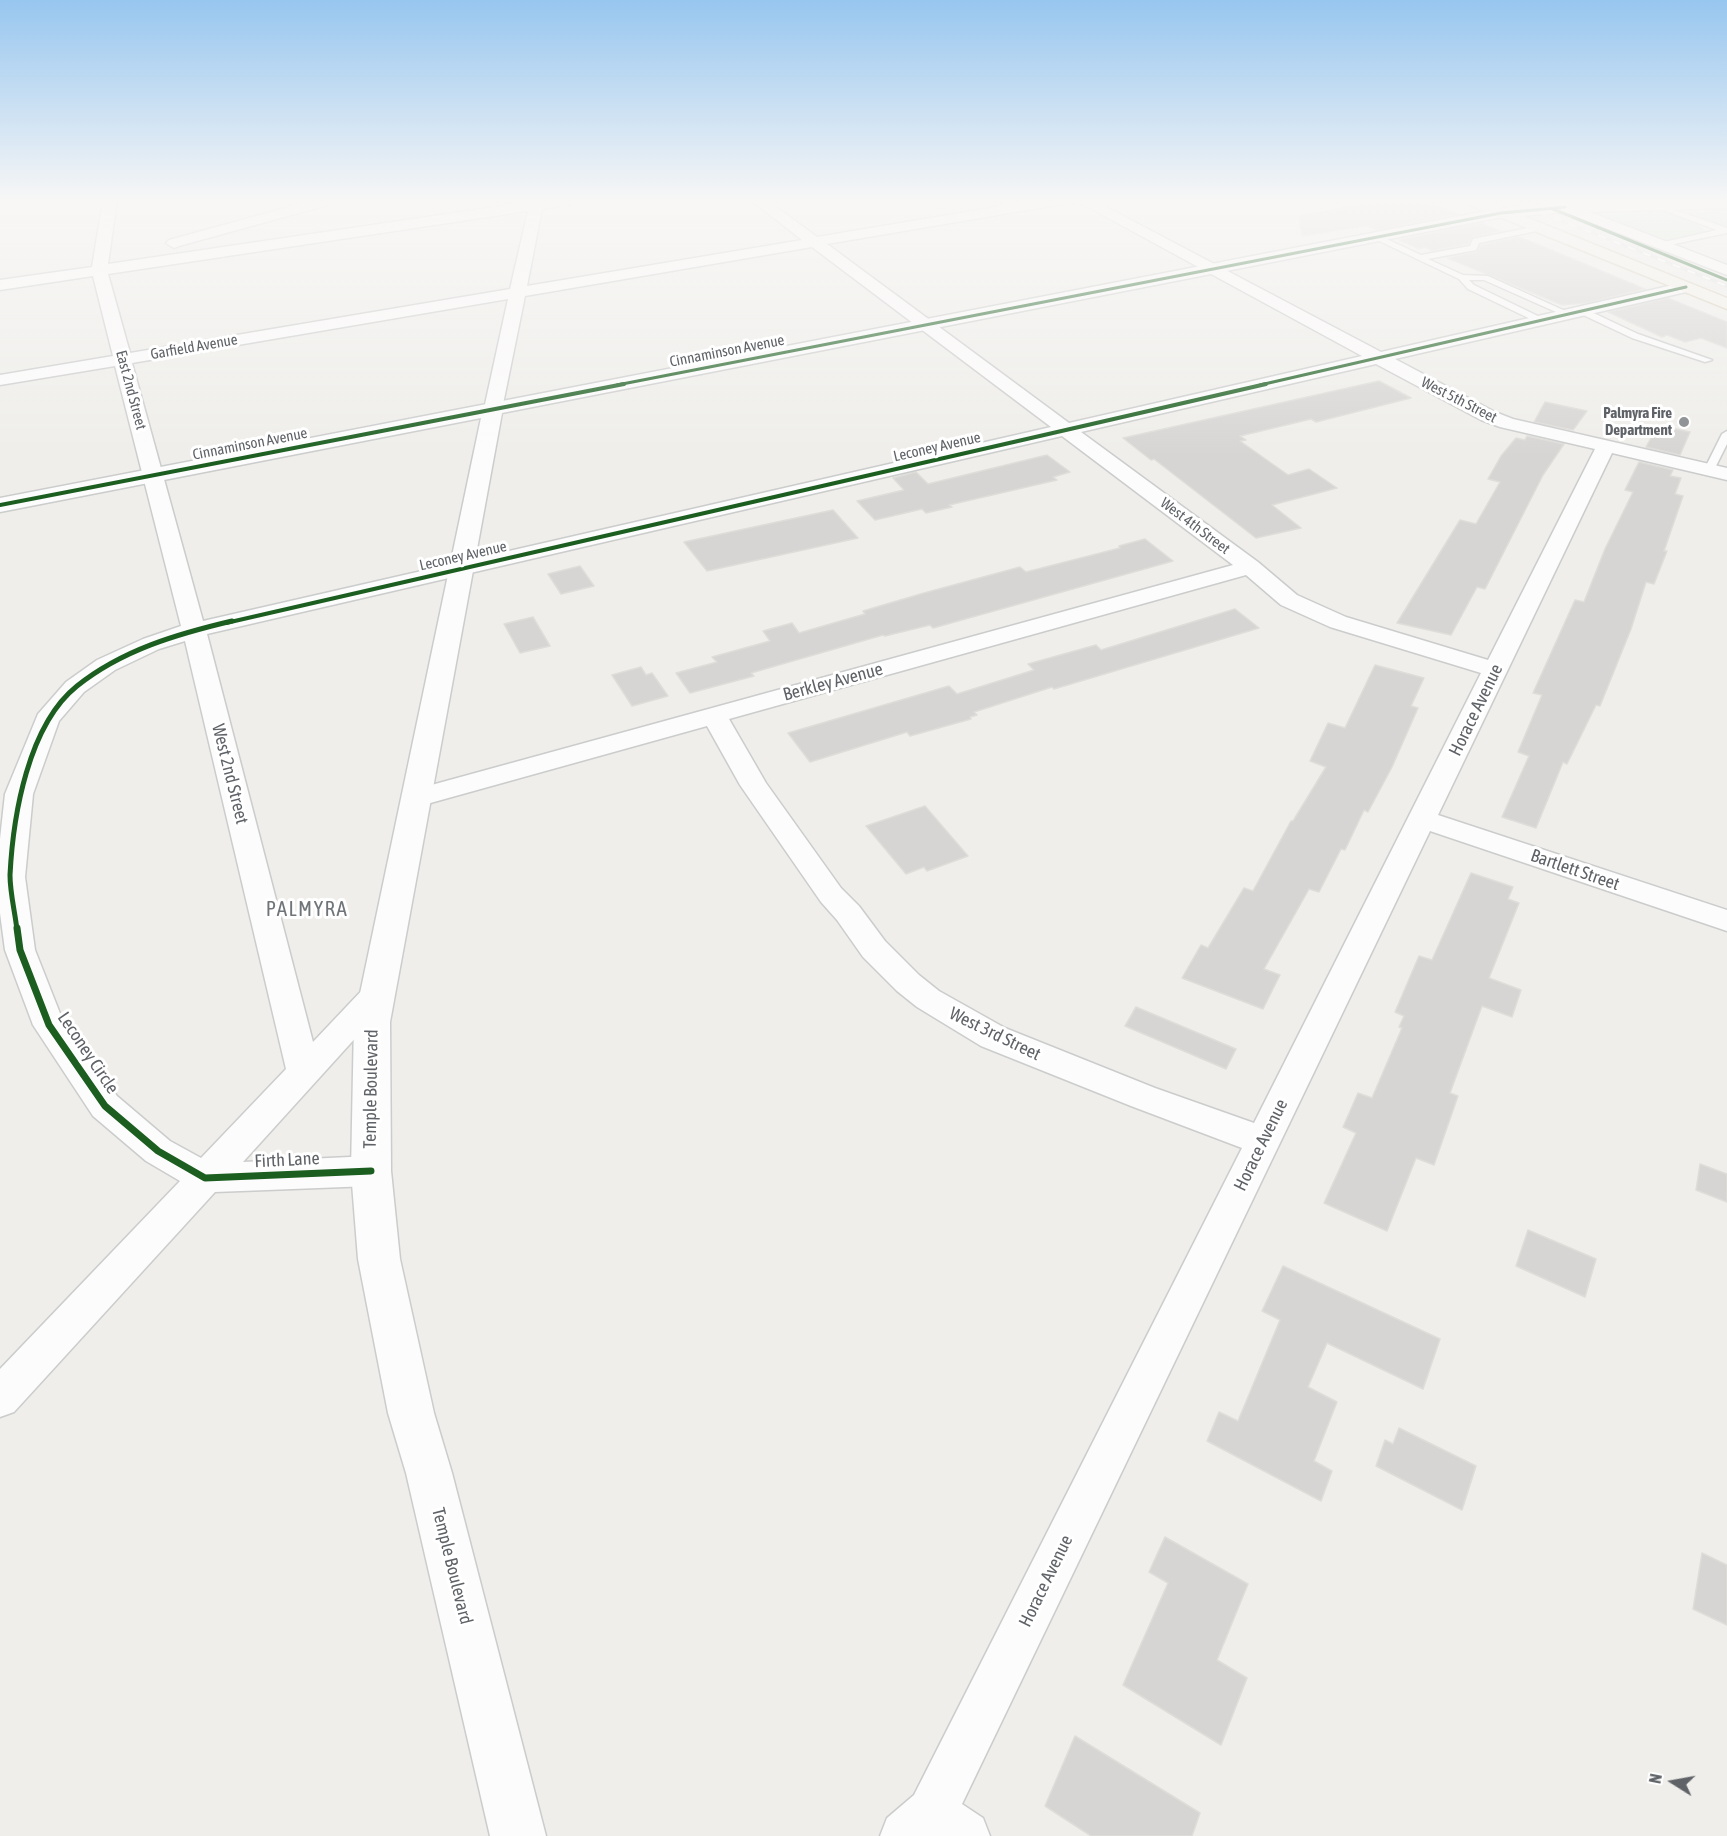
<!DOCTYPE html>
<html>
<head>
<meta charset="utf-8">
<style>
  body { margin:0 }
  #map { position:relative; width:1727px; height:1836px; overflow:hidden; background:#efeeea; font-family:"Asap Condensed",sans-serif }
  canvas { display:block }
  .north { position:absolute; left:1643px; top:1752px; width:60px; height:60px; -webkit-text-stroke:4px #fff; paint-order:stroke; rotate:281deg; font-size:16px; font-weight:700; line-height:24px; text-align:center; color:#5f6368 }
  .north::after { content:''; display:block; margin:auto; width:21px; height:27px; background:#5f6368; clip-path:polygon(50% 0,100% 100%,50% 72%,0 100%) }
</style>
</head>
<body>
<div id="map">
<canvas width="1727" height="1836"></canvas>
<div class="north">N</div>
</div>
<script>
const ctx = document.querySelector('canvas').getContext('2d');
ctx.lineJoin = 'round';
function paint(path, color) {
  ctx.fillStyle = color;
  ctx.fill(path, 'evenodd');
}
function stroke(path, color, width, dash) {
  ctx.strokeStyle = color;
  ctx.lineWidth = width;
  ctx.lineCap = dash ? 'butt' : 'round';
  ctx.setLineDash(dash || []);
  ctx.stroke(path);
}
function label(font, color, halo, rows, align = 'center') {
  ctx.font = font + ' "Asap Condensed",sans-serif';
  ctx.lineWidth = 6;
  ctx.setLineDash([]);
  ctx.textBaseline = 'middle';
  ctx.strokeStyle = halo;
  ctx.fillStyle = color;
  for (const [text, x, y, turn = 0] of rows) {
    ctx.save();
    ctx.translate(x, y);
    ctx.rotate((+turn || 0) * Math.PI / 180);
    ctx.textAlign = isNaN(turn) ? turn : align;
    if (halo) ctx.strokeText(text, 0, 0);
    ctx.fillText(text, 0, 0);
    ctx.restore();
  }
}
paint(new Path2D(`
  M1727 210V228L1683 212Z
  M1671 211 1697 222 1707 233 1666 241 1601 214Z`), '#d8ebd6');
const building = new Path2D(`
  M1381 200H1425L1458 214 1377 230 1367 226 1302 236 1298 216Z
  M1481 223 1500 231 1473 237 1468 244 1432 251 1425 247 1419 249 1399 240Z
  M1519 237 1537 244 1645 289 1586 303 1562 305 1447 258 1476 252 1481 245Z
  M1668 298 1727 322V348L1701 338 1685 342 1667 335 1662 337 1608 312Z
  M1379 381 1411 398 1316 422 1311 419 1240 436 1246 440 1240 441 1288 475 1309 469 1337 488 1272 505 1301 528 1256 538 1154 459 1151 460 1123 438Z
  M1545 402 1587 411 1573 430 1534 422Z
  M1658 425 1690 432 1680 455 1646 447Z
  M1527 436 1564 444 1543 475 1485 589 1477 587 1451 635 1397 623 1460 520 1476 524 1500 482 1488 479 1501 456 1516 438 1525 440Z
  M1047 455 1070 472 1053 477 1057 480 949 505 952 507 926 513 922 509 875 520 857 501 904 490 893 478 916 472 928 484Z
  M1639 462 1673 470 1670 476 1681 478 1675 494 1683 496 1664 551H1667L1654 584 1646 582 1631 629 1600 706 1596 705 1567 764 1563 762 1536 828 1502 817 1529 756 1518 752 1542 695 1533 693 1575 600 1584 602 1605 549 1633 492 1625 490Z
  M833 510 858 538 707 571 684 542Z
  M1145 539 1173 561 933 628 930 625 885 636 883 635 751 673 754 676 690 693 676 673 717 662 712 657 770 641 763 631 792 623 799 633 865 614 863 611 924 593 1020 567 1026 572 1120 548 1119 546Z
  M580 566 594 586 561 594 548 574Z
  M1235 609 1259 628 1054 689 1052 687 974 712 977 715 970 717 971 719 910 736 907 732 810 762 788 733 949 686 957 694 1034 670 1028 664 1096 645 1101 650Z
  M533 617 550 646 520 653 504 624Z
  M1375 665 1424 678 1411 706 1418 708 1392 767 1368 812 1364 810 1345 850 1341 849 1319 892 1309 889 1264 969 1280 975 1263 1009 1182 978 1201 945 1208 948 1244 888 1253 891 1291 821H1293L1326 767 1310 761 1328 723 1345 728Z
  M641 667 646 675 652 673 668 696 632 706 612 675Z
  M925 806 968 856 927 871 924 867 906 874 866 826Z
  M1471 873 1513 887 1508 899 1519 903 1489 978 1521 990 1512 1017 1482 1006 1450 1093 1458 1096 1434 1165 1416 1158 1387 1231 1324 1203 1356 1133 1343 1127 1358 1093 1372 1098 1402 1028 1399 1027 1404 1016 1395 1012 1419 956 1432 960Z
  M1136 1007 1236 1049 1226 1069 1125 1026Z
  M1700 1164 1727 1174V1202L1696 1190Z
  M1528 1230 1596 1259 1585 1297 1516 1266Z
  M1283 1266 1440 1339 1423 1389 1327 1343 1308 1387 1337 1402 1314 1461 1332 1471 1321 1501 1207 1441 1219 1412 1238 1421 1280 1320 1262 1311Z
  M1399 1428 1476 1466 1462 1510 1376 1466 1385 1440 1393 1444Z
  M1165 1537 1248 1584 1217 1660 1247 1678 1221 1745 1123 1685 1168 1583 1149 1572Z
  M1702 1553 1727 1565V1625L1693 1609Z
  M1075 1736 1200 1813 1192 1836H1091L1045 1806Z`);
paint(building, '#d6d5d3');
stroke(building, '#deddd9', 1.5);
const service = new Path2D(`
  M1655 203 1727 228V233L1660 247V243L1717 230 1655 207Z
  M1538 226 1541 230 1479 243 1476 250 1428 259 1463 275 1488 276 1572 314 1565 316 1484 280H1469L1474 285 1544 319 1545 321 1541 324 1468 289 1459 279 1371 237 1378 235 1421 255 1470 246 1473 239Z
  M1579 309H1585L1638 334 1712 360 1705 362 1632 338 1579 313Z
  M1727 431V444L1714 470 1705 472 1704 470 1722 434Z`);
const minor = new Path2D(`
  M103 200H117L108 264 528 202 527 200H578L571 204 542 209 527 286 802 240 751 200H767L817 237 1037 200H1070L1063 204 827 244 1069 423 1362 356 1075 200H1093L1381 352 1686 282 1694 287 1686 292 1395 359 1495 412 1513 419 1727 468V480L1612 453 1438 815 1727 910V931L1430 831 962 1804 983 1818 990 1836H880L887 1818 914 1795 1242 1148 1131 1106 981 1046 917 1007 897 991 863 957 837 920 821 902 740 785 707 726 416 807 406 804 402 798 406 792 1233 565 1062 436 207 634 313 1042 366 986 377 982 388 986 393 994 388 1002 243 1162 371 1156 384 1161 389 1171 384 1181 371 1186 215 1192 14 1412 0 1417V1369L180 1181 146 1161 93 1116 33 1025 5 950 0 913V839L5 794 38 714 66 682 97 660 143 639 181 626 115 366 0 385V375L113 356 93 276 0 290V280L92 267ZM528 211 510 289 130 353 108 274ZM812 247 1051 427 203 621 132 363 508 299 484 409 486 413H500L502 409 525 296ZM1376 364 1481 420 1500 427 1595 449 1488 660 1346 617 1297 595 1258 562 1081 432ZM1246 575 1281 605 1330 627 1481 673 1254 1123 1155 1088 1005 1028 939 991 919 975 885 941 859 906 841 888 766 783 729 719ZM185 641 286 1069 201 1158 170 1141 117 1096 63 1021 35 950 25 877 33 794 59 721 84 692 115 670 159 649Z
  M314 200H337L335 203 179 246 174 248 166 243 169 240Z
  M1539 200H1559L1727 265V275L1541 203Z`);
const tertiary = new Path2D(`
  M1501 208 1507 210 1509 213 1507 216 502 413 390 1022 391 1171 400 1259 434 1413 452 1473 546 1836H490L406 1473 388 1413 358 1259 351 1171 354 1022 481 418 0 512V498Z`);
const secondary = new Path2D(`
  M1665 200H1727V208L1556 213 1501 218 1493 213 1501 208 1556 203Z`);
const primary = new Path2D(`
  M1462 200H1484L1727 298V309L1465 203Z`);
stroke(service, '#cbcccc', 3);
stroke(minor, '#cbcccc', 3);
stroke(tertiary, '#cbcccc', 3);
stroke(secondary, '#cacacb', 3);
stroke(primary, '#d7ceb8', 3);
paint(service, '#fdfcfc');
paint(minor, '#fdfcfc');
paint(tertiary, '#fdfcfc');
paint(secondary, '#fdfcfc');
paint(primary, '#f4f2e9');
const rail = new Path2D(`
  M1509 200 1727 286`);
stroke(rail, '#e4e4e4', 4);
stroke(rail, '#fff', 2, [8]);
stroke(new Path2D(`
  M1553 209 1727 280
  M617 385 1501 213 1565 207
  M1260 385 1686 287`), '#1b5e20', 3);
stroke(new Path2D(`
  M0 505 624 384
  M226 623 1266 384`), '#1b5e20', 4);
stroke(new Path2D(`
  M17 930C15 912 10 893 10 875 13 816 28 725 77 686 122 650 177 634 232 621`), '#1b5e20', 5);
stroke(new Path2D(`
  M17 928 20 950 49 1025 105 1106 158 1151 205 1178 371 1171`), '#1b5e20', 7);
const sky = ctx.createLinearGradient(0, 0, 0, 457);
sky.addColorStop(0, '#97c6ef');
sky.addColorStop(0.44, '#f8f7f6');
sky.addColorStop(1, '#f8f7f600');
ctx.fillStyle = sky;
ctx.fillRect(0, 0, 1727, 457);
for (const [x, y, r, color] of [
  [1684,422,6,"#919496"]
]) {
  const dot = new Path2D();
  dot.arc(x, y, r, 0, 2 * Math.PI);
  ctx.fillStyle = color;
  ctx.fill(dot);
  stroke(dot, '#fff', 2);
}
label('15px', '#5f6368', '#fff', [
  ["Garfield Avenue",194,347,-10],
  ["Cinnaminson Avenue",727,351,-11],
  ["East 2nd Street",131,390,75],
  ["West 5th Street",1459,400,27],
  ["Cinnaminson Avenue",250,444,-11],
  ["Leconey Avenue",937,447,-13],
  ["West 4th Street",1195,526,37],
  ["Leconey Avenue",463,556,-13]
]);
label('bold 15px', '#5f6368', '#fff', [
  ["Palmyra Fire",1672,413],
  ["Department",1672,430]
], 'right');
label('18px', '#5f6368', '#fff', [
  ["Berkley Avenue",833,682,-15],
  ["Horace Avenue",1476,710,-64],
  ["West 2nd Street",230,774,76],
  ["Bartlett Street",1575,870,19],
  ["West 3rd Street",995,1034,26],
  ["Leconey Circle",88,1053,56],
  ["Temple Boulevard",371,1089,-89],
  ["Horace Avenue",1261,1145,-64],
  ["Firth Lane",287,1160,-3],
  ["Temple Boulevard",452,1566,76],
  ["Horace Avenue",1046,1581,-64]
]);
ctx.letterSpacing = '1.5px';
label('21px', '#70757a', '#fff', [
  ["PALMYRA",307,909]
]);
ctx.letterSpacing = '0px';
</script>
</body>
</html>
